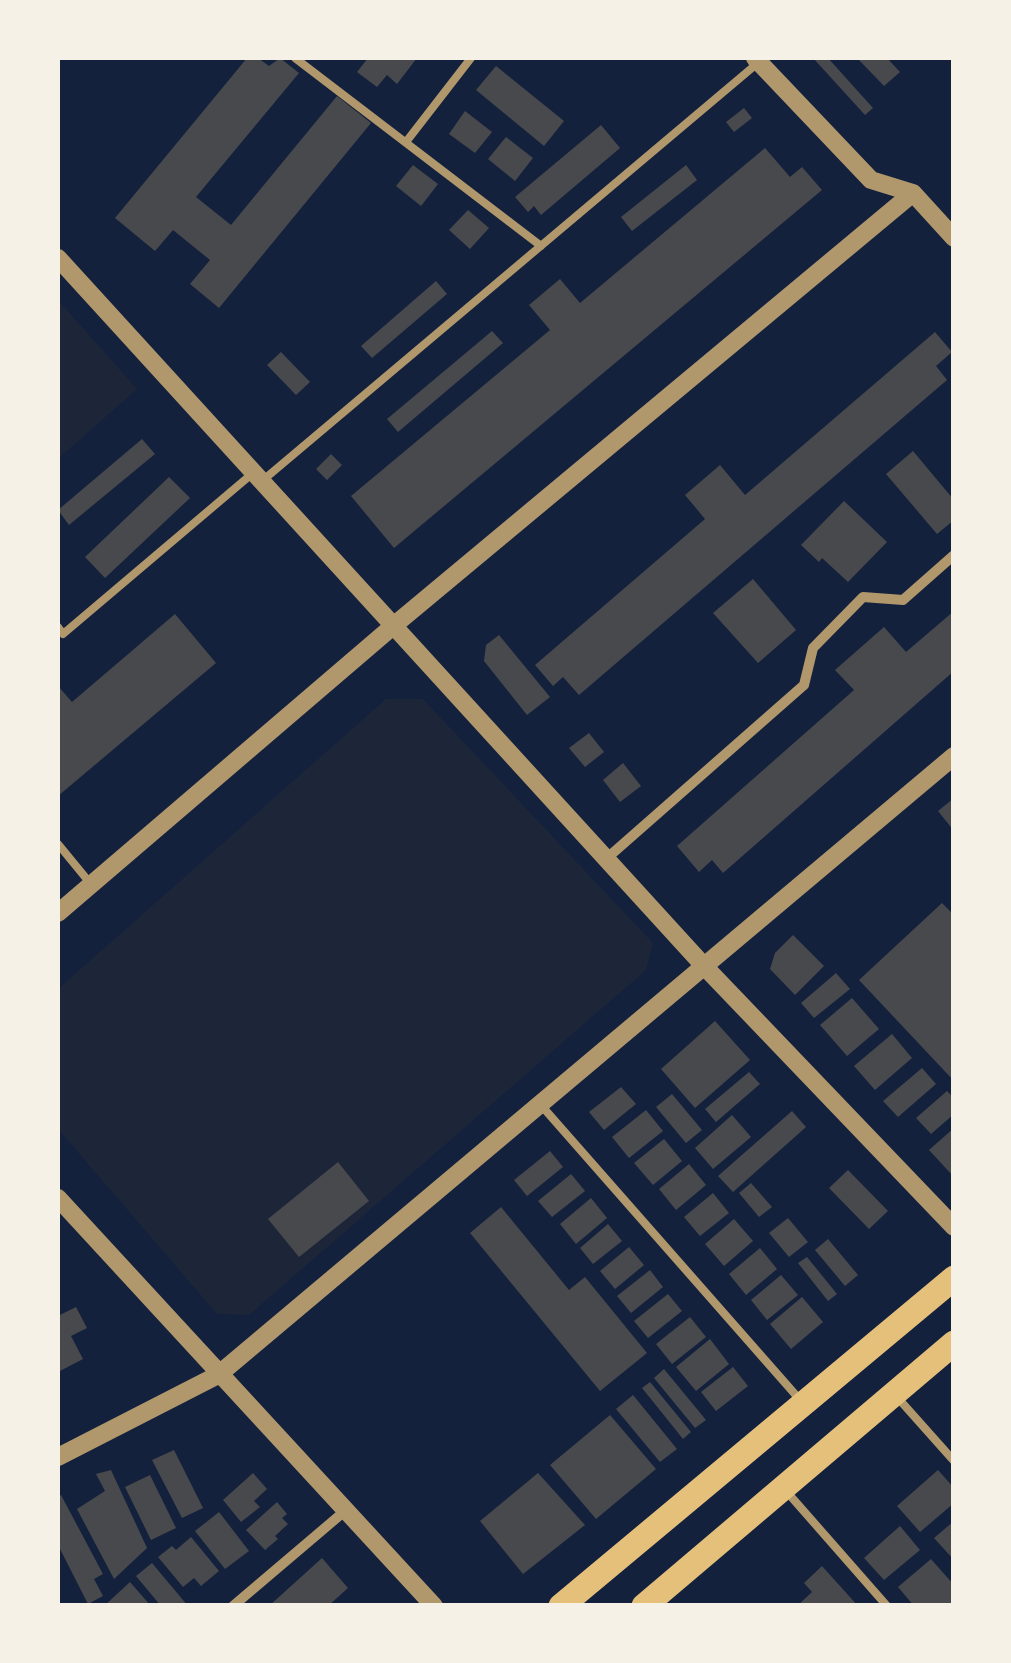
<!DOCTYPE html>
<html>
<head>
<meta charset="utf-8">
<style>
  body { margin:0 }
  #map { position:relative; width:1011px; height:1663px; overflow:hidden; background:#14213d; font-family:"DM Sans",sans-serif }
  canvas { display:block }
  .frame { position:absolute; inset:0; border:60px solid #f6f1e7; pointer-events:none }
</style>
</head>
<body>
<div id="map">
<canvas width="1011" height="1663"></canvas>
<div class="frame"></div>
</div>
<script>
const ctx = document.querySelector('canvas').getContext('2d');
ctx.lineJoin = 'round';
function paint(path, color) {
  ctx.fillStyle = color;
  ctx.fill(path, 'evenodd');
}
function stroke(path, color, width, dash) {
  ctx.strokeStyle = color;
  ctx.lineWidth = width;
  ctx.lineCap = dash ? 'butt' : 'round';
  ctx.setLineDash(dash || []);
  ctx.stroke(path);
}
paint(new Path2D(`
  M58 300 137 389 58 459Z
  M386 699H423L653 943 646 970 249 1315 217 1314 58 1129V989Z`), '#1d2539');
paint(new Path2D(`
  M247 58H258L269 66 280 58 299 73 196 197 231 225 337 96 371 123 219 308 190 284 210 260 173 230 155 251 115 218Z
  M368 58H417L397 84 387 75 377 87 357 72Z
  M813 58H828L873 108 865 115Z
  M857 58H887L900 72 884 86Z
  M496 66 564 121 544 146 476 90Z
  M744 108 752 118 734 132 726 122Z
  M465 111 492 132 475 153 449 134Z
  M601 125 620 148 541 215 534 206 528 212 515 197Z
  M506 137 533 158 515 181 488 159Z
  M765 148 790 177 802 167 822 190 394 548 351 496 550 330 529 305 560 279 580 303Z
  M413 165 438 184 421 206 396 186Z
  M686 165 697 180 632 231 621 217Z
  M468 210 489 228 470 249 449 230Z
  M436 281 447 294 372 358 361 346Z
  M492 331 503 343 398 432 387 419Z
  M935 332 952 352 936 366 947 380 579 695 563 677 553 686 535 665 705 519 685 495 720 465 745 495Z
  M281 352 310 382 296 395 267 365Z
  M142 439 155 454 69 525 58 510Z
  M913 451 954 500V520L937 534 886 474Z
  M331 454 342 465 327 480 316 469Z
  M169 477 190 498 105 578 85 557Z
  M844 501 887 542 848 582 822 558 819 562 801 545Z
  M753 579 796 630 758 663 713 613Z
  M954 611V671L723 873 712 860 699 872 677 846 854 690 835 670 884 627 906 652Z
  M175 614 216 663 58 796V686L72 702Z
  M499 635 550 697 527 715 484 661 486 645Z
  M589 733 604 752 585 767 569 748Z
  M623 763 641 786 620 802 603 780Z
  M954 798V831L938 811Z
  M942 903 954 915V1081L859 980Z
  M793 935 824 966 795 995 770 969 775 953Z
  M836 973 850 989 814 1018 801 1003Z
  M852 998 879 1029 847 1056 820 1025Z
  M715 1021 750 1060 695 1108 661 1069Z
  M892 1034 912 1058 875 1090 854 1066Z
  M922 1068 936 1084 898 1117 883 1101Z
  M749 1072 760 1084 716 1122 705 1109Z
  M621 1087 636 1104 604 1130 589 1112Z
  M947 1091 954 1098V1114L931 1134 916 1118Z
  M672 1094 702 1130 686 1143 656 1107Z
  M646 1110 663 1131 629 1158 612 1137Z
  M792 1111 806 1127 733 1192 718 1176Z
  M732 1115 751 1137 713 1169 695 1148Z
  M954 1128V1177L929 1150Z
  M664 1139 682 1161 653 1185 634 1163Z
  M550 1151 563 1167 527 1196 514 1180Z
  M338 1162 369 1201 299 1257 268 1219Z
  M689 1164 706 1185 676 1210 659 1189Z
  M848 1170 888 1211 869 1229 829 1188Z
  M571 1174 585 1191 552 1217 538 1201Z
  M751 1183 772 1207 759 1217 739 1193Z
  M713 1193 729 1213 700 1236 684 1217Z
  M591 1198 607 1218 576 1244 560 1224Z
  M501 1207 569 1290 585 1277 647 1353 600 1391 470 1233Z
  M788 1218 808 1242 789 1257 769 1233Z
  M734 1219 753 1241 724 1266 705 1244Z
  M608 1224 622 1241 593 1264 580 1248Z
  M828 1239 858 1275 845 1286 815 1250Z
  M629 1247 644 1265 615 1289 600 1271Z
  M760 1248 777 1269 746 1295 729 1274Z
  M807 1257 837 1294 828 1301 798 1263Z
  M650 1270 663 1287 631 1313 617 1296Z
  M781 1275 798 1295 767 1320 751 1300Z
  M668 1294 682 1311 648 1338 634 1321Z
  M802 1297 823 1322 791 1349 770 1324Z
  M76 1307 87 1328 71 1336 83 1359 58 1372V1316Z
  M690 1317 706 1337 672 1364 656 1344Z
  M710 1339 729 1364 696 1391 676 1367Z
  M733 1367 748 1386 716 1411 701 1392Z
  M664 1369 706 1420 695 1428 654 1378Z
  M650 1382 691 1432 683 1439 642 1388Z
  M633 1395 677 1449 660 1462 616 1409Z
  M610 1415 656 1469 596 1519 550 1465Z
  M174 1450 203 1508 182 1518 152 1460Z
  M111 1470 147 1548 114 1579 77 1509 105 1491 96 1474Z
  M938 1470 954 1488V1503L920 1532 897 1506Z
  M253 1473 267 1489 254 1501 260 1507 241 1522 223 1500Z
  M538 1473 585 1525 523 1574 480 1521Z
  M150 1475 176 1528 151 1540 125 1487Z
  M61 1495 103 1574 94 1579 103 1596 88 1604 58 1545V1497Z
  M277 1502 287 1514 282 1518 288 1524 275 1536 278 1539 265 1550 246 1530Z
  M219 1512 249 1551 225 1569 195 1531Z
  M954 1521V1560L934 1538Z
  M900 1526 920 1550 884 1580 864 1558Z
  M191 1537 219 1571 201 1586 194 1578 183 1587 158 1557 172 1546 176 1550Z
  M322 1558 348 1588 328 1606H269Z
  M931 1559 954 1585V1606H914L898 1587Z
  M152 1563 188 1606H161L136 1576Z
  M822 1566 858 1606H797L812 1592 804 1583Z
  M130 1582 151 1606H104Z`), '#48494c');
stroke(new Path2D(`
  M295 58 541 246
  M406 142 471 58
  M262 481 759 62
  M58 627 63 634 253 473
  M58 844 90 883
  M540 1104 801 1401
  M897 1397 954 1461
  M787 1492 887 1606`), '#b1986c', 8);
stroke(new Path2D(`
  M606 859 804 685 813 648 863 597 903 600 954 555
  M233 1606 346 1510`), '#b1986c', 10);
stroke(new Path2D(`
  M755 58 871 180 913 193 954 238
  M58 258 704 966 954 1227
  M58 913 392 627 913 193
  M58 1198 434 1606
  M58 1457 218 1375 954 756`), '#b1986c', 18);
stroke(new Path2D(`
  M561 1606 954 1278
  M644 1606 954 1343`), '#e5c07b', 25);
</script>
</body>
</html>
